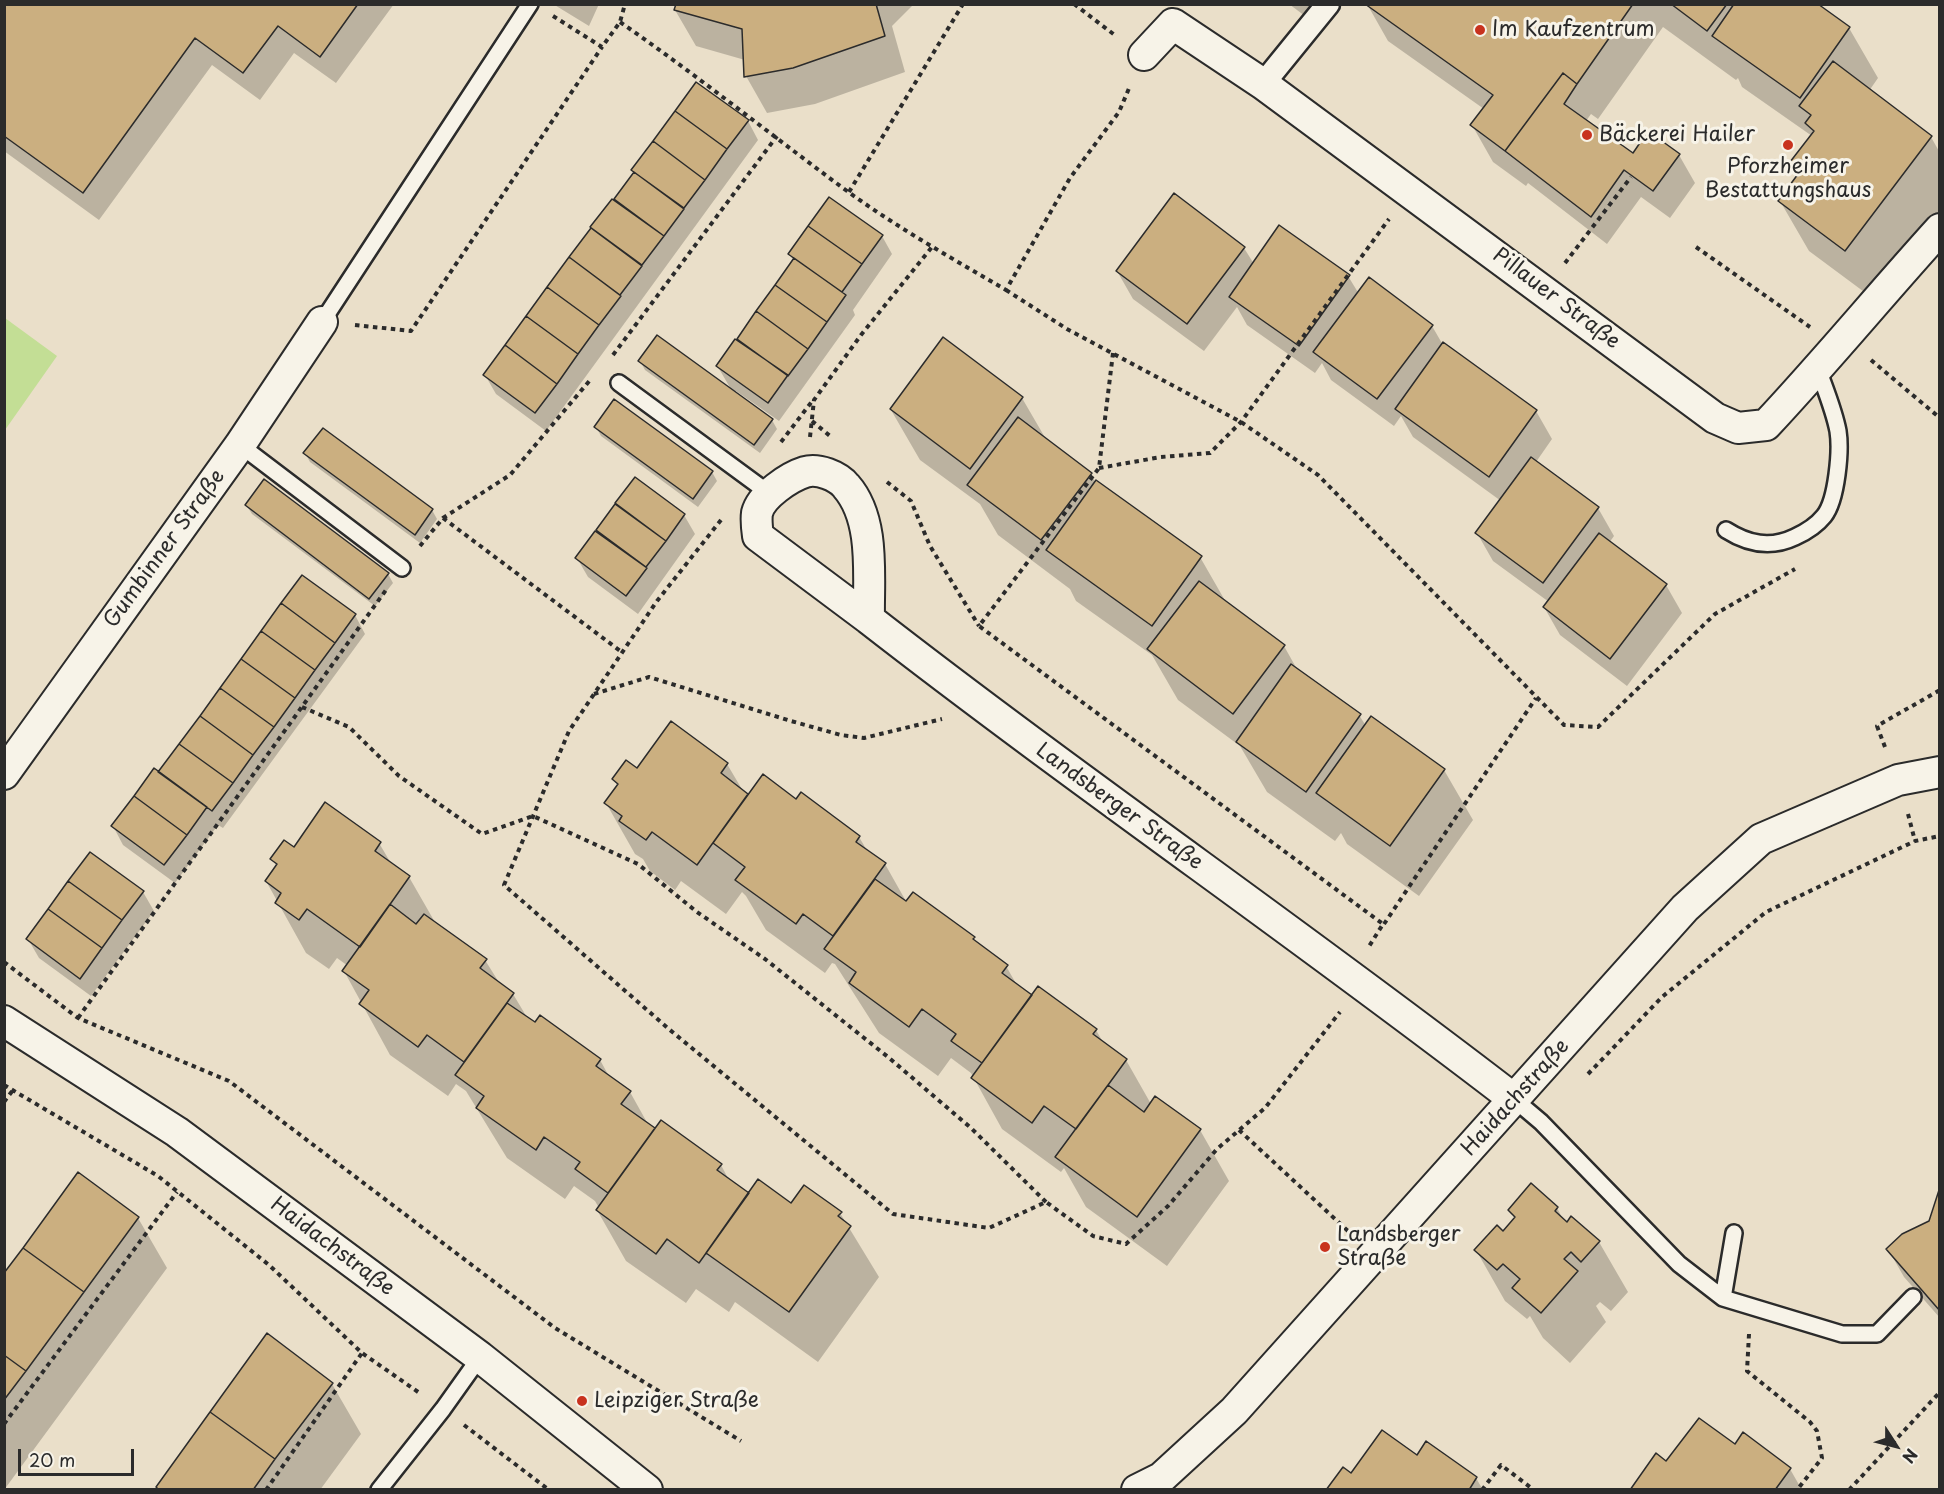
<!DOCTYPE html>
<html>
<head>
<meta charset="utf-8">
<style>
  body { margin:0 }
  #map { position:relative; width:1944px; height:1494px; overflow:hidden; background:#eadfc9; font-family:"Playpen Sans",sans-serif }
  canvas { display:block }
  .frame { position:absolute; inset:0; border:6px solid #2b2b2b; pointer-events:none }
  .north { position:absolute; left:1866px; top:1416px; width:60px; height:60px; -webkit-text-stroke:4px #f7f3e8; paint-order:stroke; rotate:126deg; font-size:16px; font-weight:700; line-height:24px; text-align:center; color:#2b2b2b }
  .north::after { content:''; display:block; margin:auto; width:21px; height:27px; background:#2b2b2b; clip-path:polygon(50% 0,100% 100%,50% 72%,0 100%) }
  .scale { position:absolute; left:18px; top:1449px; width:116px; height:27px; box-sizing:border-box; border:3px solid #2b2b2b; border-top:0; padding-left:8px; font-size:18px; line-height:21px; white-space:nowrap; color:#2b2b2b; -webkit-text-stroke:4px #f7f3e8; paint-order:stroke }
</style>
</head>
<body>
<div id="map">
<canvas width="1944" height="1494"></canvas>
<div class="frame"></div>
<div class="north">N</div>
<div class="scale">20 m</div>
</div>
<script>
const ctx = document.querySelector('canvas').getContext('2d');
ctx.lineJoin = 'round';
function paint(path, color) {
  ctx.fillStyle = color;
  ctx.fill(path, 'evenodd');
}
function stroke(path, color, width, dash) {
  ctx.strokeStyle = color;
  ctx.lineWidth = width;
  ctx.lineCap = dash ? 'butt' : 'round';
  ctx.setLineDash(dash || []);
  ctx.stroke(path);
}
function label(font, color, halo, rows, align = 'center') {
  ctx.font = font + ' "Playpen Sans",sans-serif';
  ctx.lineWidth = 6;
  ctx.setLineDash([]);
  ctx.textBaseline = 'middle';
  ctx.strokeStyle = halo;
  ctx.fillStyle = color;
  for (const [text, x, y, turn = 0] of rows) {
    ctx.save();
    ctx.translate(x, y);
    ctx.rotate((+turn || 0) * Math.PI / 180);
    ctx.textAlign = isNaN(turn) ? turn : align;
    if (halo) ctx.strokeText(text, 0, 0);
    ctx.fillText(text, 0, 0);
    ctx.restore();
  }
}
paint(new Path2D(`
  M5 318 57 356 5 430Z`), '#c3de95');
paint(new Path2D(`
  M4 4H394L336 83 294 53 260 100 212 65 99 220 4 151Z
  M553 4H599L589 26Z
  M677 4H914L892 26 905 72 815 104 767 113 746 76 745 60 696 46 675 10Z
  M1289 4H1341L1321 28Z
  M1367 4H1815L1849 28 1878 78 1869 91 1931 137 1940 153V214L1875 300 1809 251 1780 201 1799 175 1792 162 1812 136 1742 87 1738 78 1736 80 1663 27 1598 119 1591 114 1586 121 1633 155 1648 133 1679 155 1695 183 1670 218 1641 197 1607 244 1528 183 1526 186 1493 162 1472 125 1484 109 1388 41Z
  M748 121 758 140 546 431 496 394 485 375 635 173Z
  M882 236 892 254 853 310 855 315 779 421 736 391 735 393 772 420 777 429 760 453 645 370 640 361 732 391 718 367 794 261 790 255Z
  M1244 248 1254 264 1348 276 1359 294 1432 326 1443 345 1536 411 1552 439 1536 462 1598 508 1614 536 1609 543 1666 585 1682 613 1627 686 1560 635 1544 607 1549 602 1493 561 1477 533 1501 501 1413 437 1401 416 1394 426 1331 380 1322 363 1315 373 1247 325 1237 307 1204 351 1133 299 1117 271Z
  M1022 398 1047 441 1091 474 1095 482 1200 557 1227 604 1284 646 1298 671 1359 715 1366 726 1444 770 1473 820 1419 896 1347 844 1341 833 1335 841 1267 792 1240 746 1178 700 1152 655 1076 601 1070 589 998 535 980 504 920 460 891 410Z
  M596 427 712 472 717 481 698 507 601 436Z
  M323 430 432 510 437 519 420 543 310 462 305 453Z
  M635 479 684 515 695 534 638 614 588 577 577 558Z
  M247 506 388 574 393 583 375 606 252 514Z
  M355 615 365 634 223 828 218 825 175 883 123 845 113 826 159 774Z
  M727 764 743 791 749 796 796 801 859 837 868 852 885 864 907 903 1006 966 1018 987 1032 997 1096 1030 1104 1044 1126 1060 1151 1104 1200 1130 1229 1181 1167 1266 1086 1207 1064 1168 1061 1172 1002 1129 971 1073 951 1058 938 1076 879 1033 835 964 832 963 825 973 766 930 746 896 742 892 726 914 681 881 675 890 650 871 643 859 635 854 606 803 618 787 614 780 637 770Z
  M379 843 392 865 409 877 436 924 485 960 500 984 513 994 528 1019 600 1060 610 1078 630 1092 649 1126 721 1165 730 1182 750 1195 840 1213 879 1277 818 1362 735 1302 729 1312 696 1289 686 1303 626 1261 597 1210 599 1208 595 1201 574 1186 565 1199 507 1158 466 1091 456 1084 448 1096 390 1055 344 971 348 966 337 958 329 969 306 953 266 881 277 867 272 859 294 849Z
  M143 892 154 911 91 996 39 958 28 939Z
  M1940 1196V1318L1904 1277 1888 1249 1930 1223Z
  M1557 1208 1565 1223 1599 1242 1628 1292 1611 1311 1600 1302 1596 1306 1606 1322 1570 1363 1543 1338 1530 1316 1527 1319 1505 1301 1476 1250 1503 1233 1515 1219 1510 1210Z
  M138 1218 167 1268 4 1490V1275Z
  M267 1336 332 1384 361 1434 320 1490H155Z
  M1427 1443 1476 1478 1483 1490H1328L1352 1475 1418 1457Z
  M1735 1446 1790 1469 1802 1490H1632L1666 1463Z`), '#0003');
const building = new Path2D(`
  M4 4H358L320 57 278 26 243 73 195 38 83 193 4 136Z
  M676 4H876L885 36 793 68 744 77 742 29 674 10Z
  M1365 4H1633L1577 84 1563 73 1505 151 1470 125 1493 95Z
  M1671 4H1727L1707 31Z
  M1734 4H1818L1850 27 1800 98 1712 36Z
  M1833 61 1932 136 1845 251 1778 201 1801 170 1790 162 1814 131 1805 123 1811 115 1799 106Z
  M1563 73 1577 84 1564 104 1633 153 1648 131 1680 154 1653 191 1624 170 1591 217 1505 151Z
  M696 82 749 120 727 149 675 111Z
  M675 111 727 149 705 180 653 141Z
  M653 141 705 180 684 208 631 170Z
  M634 172 684 209 664 236 614 199Z
  M1174 193 1245 247 1187 324 1116 271Z
  M829 197 883 235 862 264 808 226Z
  M612 199 664 236 642 265 590 227Z
  M1279 225 1350 275 1299 346 1229 297Z
  M808 226 862 264 842 292 788 254Z
  M591 228 642 266 620 295 569 257Z
  M569 257 621 296 599 325 547 287Z
  M794 258 846 295 827 322 775 285Z
  M1369 277 1433 325 1377 399 1313 352Z
  M775 285 827 322 808 349 756 311Z
  M547 287 599 325 578 354 526 316Z
  M756 311 808 349 788 376 737 339Z
  M526 316 578 354 557 384 505 345Z
  M657 335 773 419 754 445 638 361Z
  M943 337 1023 397 970 469 890 409Z
  M735 339 788 375 768 403 716 366Z
  M1443 342 1537 410 1489 477 1395 409Z
  M505 345 557 384 535 413 483 375Z
  M614 399 713 471 693 499 594 427Z
  M1018 417 1092 473 1041 540 967 485Z
  M323 428 433 509 415 535 303 453Z
  M1531 457 1599 507 1543 583 1475 533Z
  M635 477 685 514 666 541 615 503Z
  M264 479 389 573 369 599 245 505Z
  M1096 480 1202 556 1152 626 1046 550Z
  M615 504 666 541 646 567 596 530Z
  M595 531 647 568 626 596 575 558Z
  M1599 533 1667 584 1610 659 1543 607Z
  M302 575 356 614 335 643 281 603Z
  M1199 581 1285 645 1233 714 1147 649Z
  M281 603 335 643 315 670 261 631Z
  M261 631 315 670 295 698 241 659Z
  M241 659 295 698 274 727 220 688Z
  M1291 664 1361 714 1306 792 1236 742Z
  M220 688 274 727 253 755 200 716Z
  M200 716 253 755 233 783 179 744Z
  M1371 716 1445 769 1390 846 1316 793Z
  M671 721 728 763 721 773 748 794 697 865 652 832 646 840 619 821 622 816 604 803 618 784 612 779 626 760 637 768Z
  M179 744 233 783 212 811 158 772Z
  M154 768 207 807 187 835 134 796Z
  M763 774 796 799 801 792 860 836 856 842 886 863 833 936 803 914 796 924 735 880 745 867 713 843Z
  M134 796 187 835 164 865 111 826Z
  M325 802 381 842 375 851 410 876 360 947 307 909 299 920 275 903 281 893 265 881 277 864 270 859 284 840 294 847Z
  M90 852 144 891 122 920 68 881Z
  M875 879 906 901 913 892 975 937 973 939 1008 965 1002 973 1032 995 982 1063 951 1041 956 1034 922 1009 909 1027 849 983 856 972 824 949Z
  M68 881 122 920 102 948 48 909Z
  M390 904 416 924 424 914 487 959 480 968 514 993 464 1062 427 1035 418 1047 359 1004 369 990 342 971Z
  M48 909 102 948 80 979 26 939Z
  M1038 986 1097 1029 1093 1034 1127 1059 1076 1129 1044 1106 1032 1123 971 1078Z
  M507 1003 535 1022 540 1015 601 1059 596 1066 631 1091 621 1104 655 1128 608 1193 575 1169 580 1162 544 1137 536 1150 476 1108 484 1096 455 1075Z
  M1108 1085 1144 1112 1155 1096 1201 1129 1137 1217 1055 1157Z
  M661 1120 722 1164 717 1170 749 1193 699 1263 667 1239 656 1254 596 1210Z
  M78 1172 139 1217 84 1292 23 1248Z
  M758 1179 791 1203 804 1185 842 1212 838 1216 851 1226 789 1312 706 1253Z
  M1531 1183 1558 1207 1555 1211 1567 1222 1571 1216 1600 1241 1581 1262 1571 1252 1564 1259 1578 1271 1541 1313 1512 1288 1520 1279 1503 1264 1497 1270 1474 1250 1497 1225 1503 1231 1515 1217 1508 1210Z
  M1940 1187V1311L1886 1249 1902 1234 1929 1221Z
  M23 1248 84 1292 26 1371 4 1355V1273Z
  M267 1333 333 1383 275 1459 210 1412Z
  M4 1355 26 1371 4 1400Z
  M210 1412 275 1459 253 1490H159L156 1487Z
  M1699 1418 1735 1444 1743 1432 1791 1468 1775 1490H1630L1656 1453 1666 1461Z
  M1382 1430 1417 1455 1426 1441 1477 1477 1469 1490H1326L1343 1467 1351 1473Z`);
paint(building, '#cbaf80');
stroke(building, '#2b2b2b', 1.5);
const service = new Path2D(`
  M322 322 530 4
  M619 383 770 494
  M240 445 402 568
  M1726 530C1748 544 1770 549 1795 537 1806 532 1816 526 1824 516 1837 500 1841 450 1838 431 1834 410 1825 389 1818 369
  M1515 1100 1541 1122 1679 1264 1723 1298 1842 1334H1877L1913 1297
  M1723 1298 1734 1233
  M379 1490 443 1409 480 1357`);
const pedestrian = new Path2D(`
  M1263 84 1328 4`);
const minor = new Path2D(`
  M1144 55 1173 24 1263 84 1715 418 1738 428 1766 425C1826 361 1881 294 1940 229
  M869 619 758 536C757 529 756 520 757 513 761 496 789 477 805 472 818 468 838 476 846 486 876 520 868 578 869 619 1081 784 1303 936 1515 1100
  M4 774 240 445 322 322
  M4 1021 177 1132 480 1357 647 1490
  M1137 1490 1161 1478 1234 1411 1685 908 1761 839 1898 780 1940 772`);
stroke(service, '#2b2b2b', 20);
stroke(pedestrian, '#2b2b2b', 27);
stroke(minor, '#2b2b2b', 34);
stroke(new Path2D(`
  M1074 4 1116 36
  M553 16 602 47 620 22 625 4
  M620 22C698 76 771 135 847 191 898 228 953 259 1006 290L1070 178 1119 112 1130 86
  M849 192 963 4
  M1696 247 1810 327
  M1565 263 1631 177
  M1006 290 1067 329 1241 422 1318 475 1564 725 1598 727 1715 614 1795 569
  M355 325 411 331 602 47
  M1113 353 1099 468 979 626 1383 924 1368 948
  M613 355 777 136
  M1871 360 1940 418
  M812 421 830 436
  M810 437 814 400 861 335 932 247
  M781 442 813 400
  M1099 468 1161 457 1210 453 1241 422 1389 219
  M887 482 911 501 930 546 979 626
  M443 518 623 653
  M721 520 657 601 569 731 504 885 670 1030 893 1214 989 1228 1046 1202 1093 1236 1126 1244 1168 1206 1217 1149 1265 1108 1340 1012
  M420 546 443 518 510 475 591 379
  M594 694 649 677 791 721 841 735 864 738 942 719
  M302 707 349 727 399 776 482 834 533 816 638 864 697 912 765 959 888 1057 971 1128 1046 1202
  M1885 747 1877 726 1940 690
  M1908 814 1915 841
  M1384 924 1536 698
  M4 962 78 1018 229 1081 555 1328 741 1441
  M78 1018 386 590
  M1588 1074 1662 997 1766 912 1915 841 1940 836
  M4 1085 158 1176 269 1265 362 1353 421 1394
  M4 1102 13 1090
  M1239 1130 1348 1231
  M1749 1334 1747 1371 1810 1422 1817 1431 1822 1458 1797 1490
  M4 1424 177 1192
  M464 1425 549 1490
  M266 1490 362 1353
  M1482 1490 1501 1465 1534 1490
  M1849 1490 1940 1392`), '#2b2b2b', 4, [4.5, 4.5]);
stroke(service, '#f7f3e8', 15);
stroke(pedestrian, '#f7f3e8', 22);
stroke(minor, '#f7f3e8', 30);
for (const [x, y, r, color] of [
  [1480,30,6,"#c8321e"],
  [1587,135,6,"#c8321e"],
  [1788,145,6,"#c8321e"],
  [1325,1247,6,"#c8321e"],
  [582,1401,6,"#c8321e"]
]) {
  const dot = new Path2D();
  dot.arc(x, y, r, 0, 2 * Math.PI);
  ctx.fillStyle = color;
  ctx.fill(dot);
  stroke(dot, '#f7f3e8', 2);
}
label('21px', '#2b2b2b', '#f7f3e8', [
  ["Im Kaufzentrum",1492,30],
  ["Bäckerei Hailer",1599,135],
  ["Pforzheimer",1788,167,"center"],
  ["Bestattungshaus",1788,191,"center"],
  ["Landsberger",1337,1235],
  ["Straße",1337,1259],
  ["Leipziger Straße",594,1401]
], 'left');
label('21px', '#2b2b2b', '#f7f3e8', [
  ["Pillauer Straße",1556,299,37],
  ["Gumbinner Straße",165,549,-54],
  ["Landsberger Straße",1119,807,36],
  ["Haidachstraße",1516,1098,-48],
  ["Haidachstraße",332,1247,37]
]);
</script>
</body>
</html>
